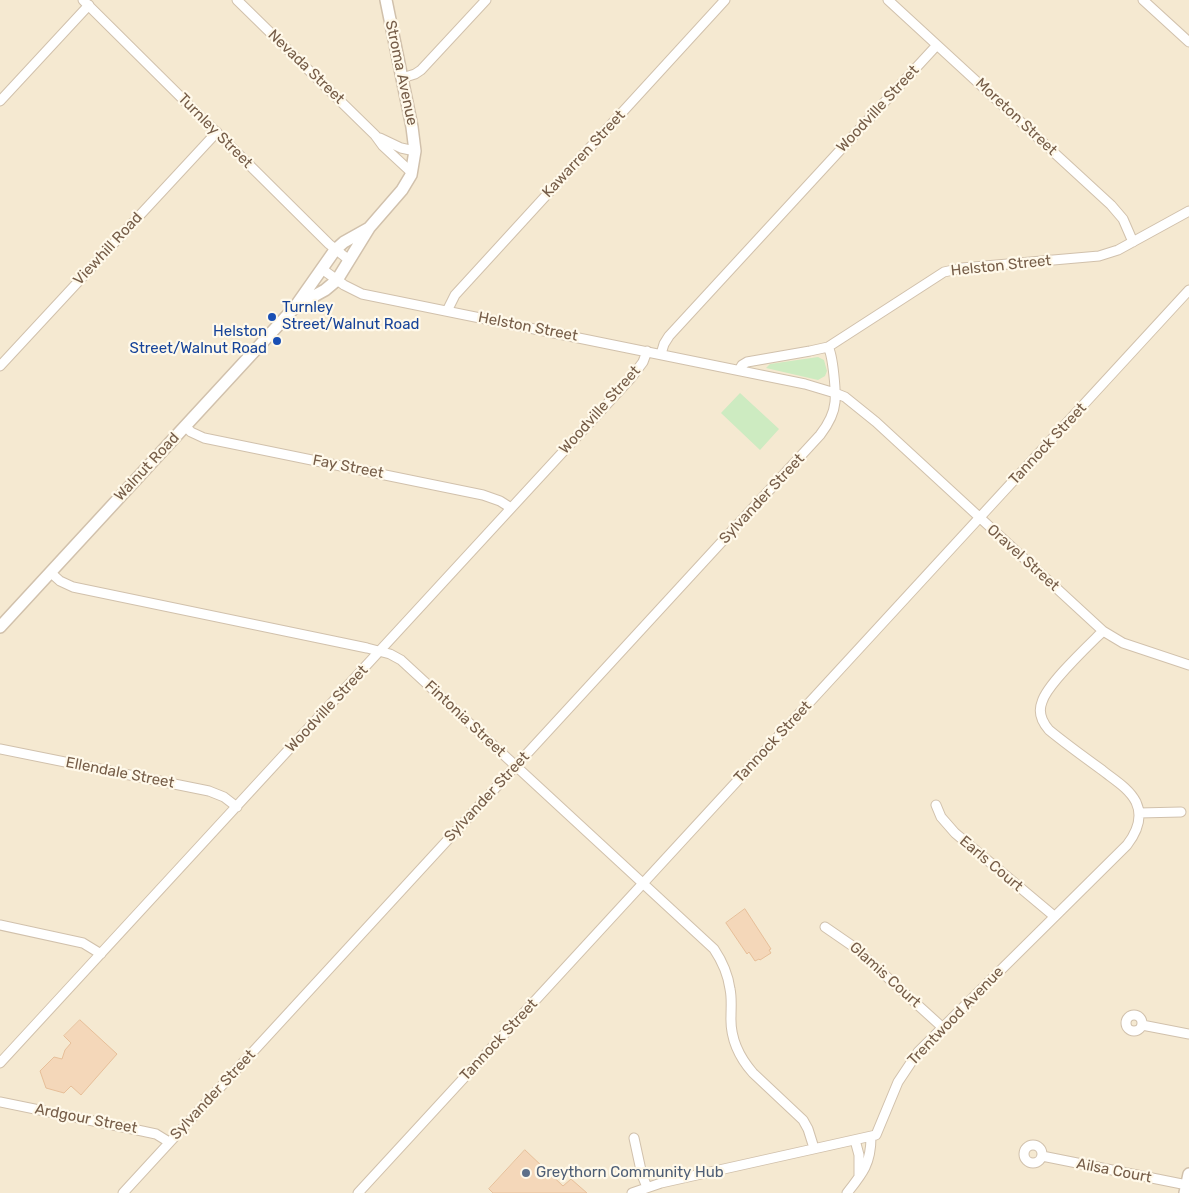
<!DOCTYPE html>
<html>
<head>
<meta charset="utf-8">
<style>
  body { margin:0 }
  canvas { display:block; background:#fdf6e3 }
</style>
</head>
<body>
<canvas width="1189" height="1193"></canvas>
<script>
const ctx = document.querySelector('canvas').getContext('2d');
ctx.lineJoin = 'round';
function paint(path, color) {
  ctx.fillStyle = color;
  ctx.fill(path, 'evenodd');
}
function stroke(path, color, width, dash) {
  ctx.strokeStyle = color;
  ctx.lineWidth = width;
  ctx.lineCap = dash ? 'butt' : 'round';
  ctx.setLineDash(dash || []);
  ctx.stroke(path);
}
function label(font, color, halo, rows, align = 'center') {
  ctx.font = font + ' Rubik,sans-serif';
  ctx.lineWidth = 4.5;
  ctx.setLineDash([]);
  ctx.textBaseline = 'middle';
  ctx.strokeStyle = halo;
  ctx.fillStyle = color;
  for (const [text, x, y, turn = 0] of rows) {
    ctx.save();
    ctx.translate(x, y);
    ctx.rotate((+turn || 0) * Math.PI / 180);
    ctx.textAlign = isNaN(turn) ? turn : align;
    if (halo) ctx.strokeText(text, 0, 0);
    ctx.fillText(text, 0, 0);
    ctx.restore();
  }
}
paint(new Path2D(`
  M0 0H1189V1193H0Z`), '#f5e9d1');
paint(new Path2D(`
  M818 357 824 360 827 371 825 376 818 380 766 368 770 364Z
  M740 393 779 429 760 450 721 413Z`), '#cdebc1');
const building = new Path2D(`
  M745 909 771 949 769 950 771 953 760 960 759 959 755 961 749 952 747 954 726 923Z
  M80 1020 117 1054 81 1095 71 1086 64 1093 46 1088 40 1071 54 1057 62 1059 65 1050 71 1043 64 1036Z
  M525 1150 563 1186 571 1179 587 1193H493L489 1189Z`);
paint(building, '#f4d7b9');
stroke(building, '#e7bf99', 1);
const minor = new Path2D(`
  M83 0 329 244 349 260
  M237 0 375 135 383 146 411 172
  M888 0 1111 205 1123 219 1133 242
  M1143 0 1189 42
  M402 78 415 74 421 70 486 0
  M0 101 89 5
  M380 138 401 148 415 151
  M322 269 344 285 362 294 805 384 835 393 845 397 876 422 1103 631 1123 643 1189 665
  M447 311 455 295 725 0
  M661 354 664 344 669 336 937 45
  M0 366 217 132
  M739 370 742 365 747 362 810 351 828 347 944 272 962 268 1099 256 1118 250 1189 211
  M185 426 191 432 204 438 483 495 500 501 511 508
  M50 572 60 581 73 587 367 648 390 654 401 660 714 949C722 961 728 974 730 989 732 998 731 1007 731 1016 730 1038 739 1057 753 1073L803 1120 808 1129 814 1148
  M0 749 209 791 224 797 237 807
  M936 805 941 817 955 833 1054 916
  M1139 813 1181 812
  M0 925 83 943 101 954
  M825 927 854 947 942 1027
  M1126 1023a8 8 0 1 1 16 0a8 8 0 1 1-16 0Z
  M1142 1025 1189 1034
  M0 1063 631 378 643 362 647 351
  M0 1102 142 1131 156 1134 169 1142
  M634 1138 642 1175 647 1187
  M855 1140 859 1155V1176
  M1024 1154a9 9 0 1 1 18 0a9 9 0 1 1-18 0Z
  M1042 1156 1187 1185
  M123 1193 820 435C827 426 834 414 835 402 836 392 833 355 828 347
  M358 1193 1189 290
  M632 1193 661 1183 876 1135 898 1082 918 1052 1127 845C1137 832 1143 817 1136 802 1129 788 1113 779 1102 770 1084 757 1066 744 1049 730 1042 722 1038 712 1042 702 1047 684 1088 646 1103 631
  M847 1193C863 1173 871 1163 871 1137`);
const tertiary = new Path2D(`
  M296 306 325 290 337 280 369 228 402 190 411 175 415 151 412 127 386 0
  M0 627 295 307 335 250 344 242 369 228
  M1185 1193 1189 1174`);
stroke(minor, '#d1c1ac', 11);
stroke(tertiary, '#d1c1ac', 14);
stroke(minor, '#fff', 9);
stroke(tertiary, '#fff', 11);
for (const [x, y, r, color] of [
  [272,317,5,"#1a4fb4"],
  [277,341,5,"#1a4fb4"],
  [526,1173,5,"#5c6f8a"]
]) {
  const dot = new Path2D();
  dot.arc(x, y, r, 0, 2 * Math.PI);
  ctx.fillStyle = color;
  ctx.fill(dot);
  stroke(dot, '#fff9ea', 2);
}
label('15px', '#765d48', '#fff9ea', [
  ["Nevada Street",306,67,44],
  ["Stroma Avenue",401,73,78],
  ["Woodville Street",878,109,-47],
  ["Moreton Street",1016,117,43],
  ["Turnley Street",215,131,45],
  ["Kawarren Street",584,154,-47],
  ["Viewhill Road",108,249,-47],
  ["Helston Street",1001,266,-6],
  ["Helston Street",528,327,11],
  ["Woodville Street",600,410,-48],
  ["Tannock Street",1048,444,-47],
  ["Walnut Road",147,467,-47],
  ["Fay Street",348,467,11],
  ["Sylvander Street",762,499,-47],
  ["Oravel Street",1023,558,42],
  ["Woodville Street",327,709,-47],
  ["Fintonia Street",465,719,43],
  ["Tannock Street",773,742,-47],
  ["Ellendale Street",120,773,11],
  ["Sylvander Street",487,797,-47],
  ["Earls Court",991,864,40],
  ["Glamis Court",885,975,42],
  ["Trentwood Avenue",956,1016,-46],
  ["Tannock Street",499,1040,-47],
  ["Sylvander Street",213,1095,-47],
  ["Ardgour Street",86,1119,11],
  ["Ailsa Court",1114,1171,11]
]);
label('15px', '#164399', '#fff9ea', [
  ["Turnley",282,308],
  ["Street/Walnut Road",282,325],
  ["Helston",267,332,"right"],
  ["Street/Walnut Road",267,349,"right"]
], 'left');
label('15px', '#4e5e75', '#fff9ea', [
  ["Greythorn Community Hub",536,1173]
], 'left');
</script>
</body>
</html>
